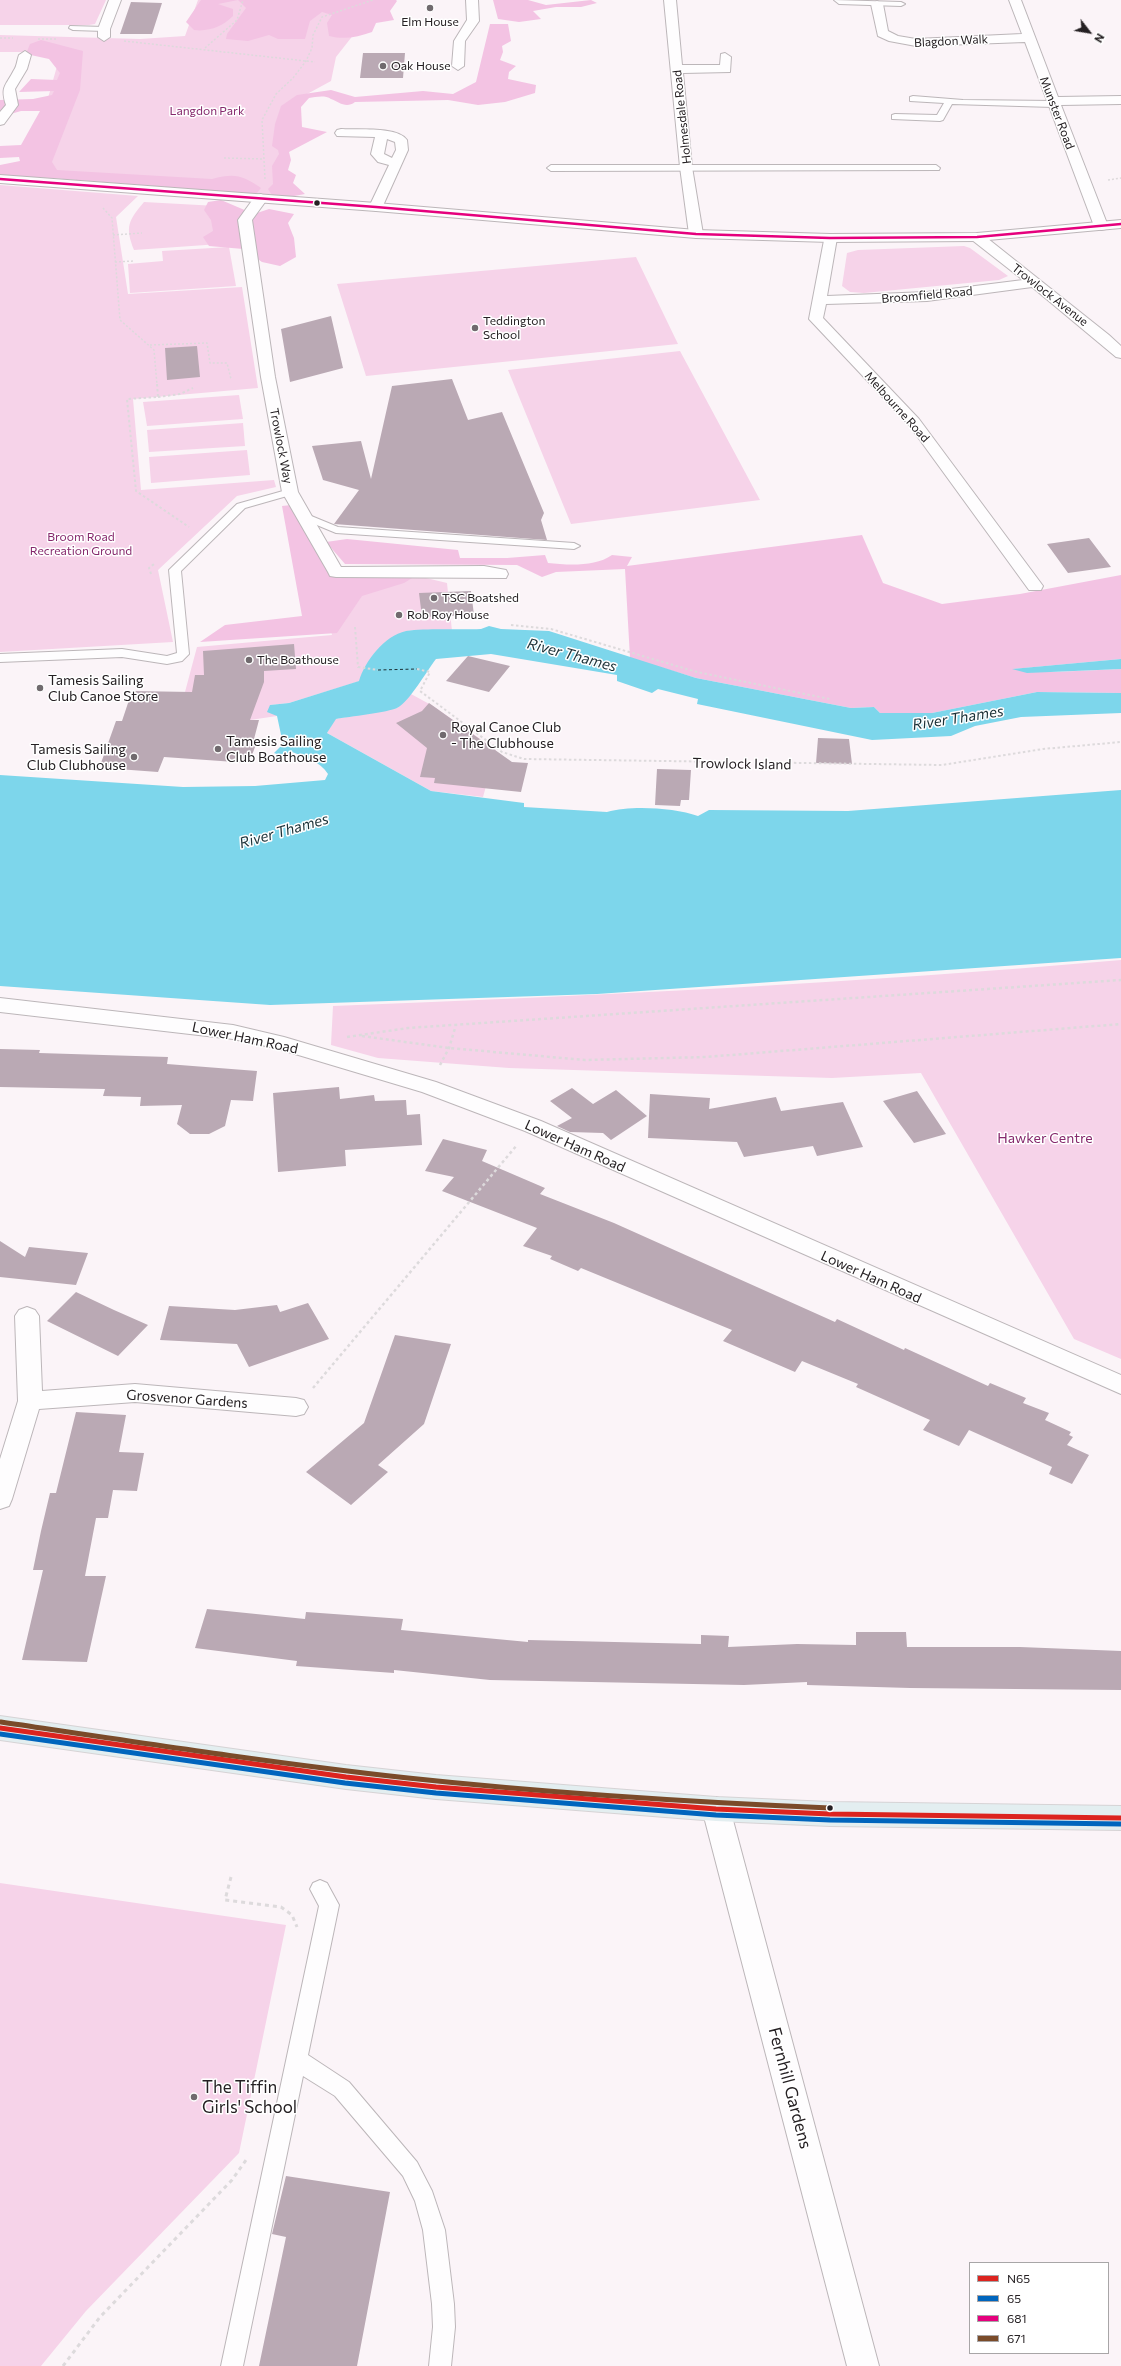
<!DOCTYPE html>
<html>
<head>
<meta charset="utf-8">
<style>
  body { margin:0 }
  #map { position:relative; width:1121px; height:2366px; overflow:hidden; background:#fbf4f8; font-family:Commissioner,sans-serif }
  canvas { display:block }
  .legend { position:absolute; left:969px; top:2262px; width:140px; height:92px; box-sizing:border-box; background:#fff; border:1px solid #a8a6a7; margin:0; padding:5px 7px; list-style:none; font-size:12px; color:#252023 }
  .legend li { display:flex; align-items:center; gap:8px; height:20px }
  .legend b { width:20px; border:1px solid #a8a6a7 }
  .north { position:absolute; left:1069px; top:12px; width:40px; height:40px; -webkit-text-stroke:3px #fff; paint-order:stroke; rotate:121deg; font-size:11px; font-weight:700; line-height:16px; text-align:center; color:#252023 }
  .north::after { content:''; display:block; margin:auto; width:14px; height:18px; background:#252023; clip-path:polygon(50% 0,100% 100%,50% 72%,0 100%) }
</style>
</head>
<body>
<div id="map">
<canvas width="1121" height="2366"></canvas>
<ul class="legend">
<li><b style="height:5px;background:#dc241f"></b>N65</li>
<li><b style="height:5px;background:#0065bd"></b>65</li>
<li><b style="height:5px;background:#e5007d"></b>681</li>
<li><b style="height:5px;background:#7a4b2a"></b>671</li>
</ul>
<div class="north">N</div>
</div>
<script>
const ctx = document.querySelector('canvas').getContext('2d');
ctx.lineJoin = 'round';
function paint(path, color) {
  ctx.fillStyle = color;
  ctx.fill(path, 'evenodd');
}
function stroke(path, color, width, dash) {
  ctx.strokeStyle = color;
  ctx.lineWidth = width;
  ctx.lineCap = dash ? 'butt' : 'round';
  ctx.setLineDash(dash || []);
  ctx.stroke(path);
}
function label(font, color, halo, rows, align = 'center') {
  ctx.font = font + ' Commissioner,sans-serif';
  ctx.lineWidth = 3;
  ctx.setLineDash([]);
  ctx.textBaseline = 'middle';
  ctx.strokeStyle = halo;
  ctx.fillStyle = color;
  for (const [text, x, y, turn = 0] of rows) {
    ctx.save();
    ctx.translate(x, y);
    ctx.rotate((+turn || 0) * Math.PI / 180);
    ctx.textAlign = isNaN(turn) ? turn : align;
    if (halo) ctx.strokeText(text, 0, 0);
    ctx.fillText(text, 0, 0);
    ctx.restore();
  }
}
paint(new Path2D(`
  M0 0H106L95 24 89 25H0Z
  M198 0H392L358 29 336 57 331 81 298 99 275 195 19 172 37 137 61 52H0V35L140 39 185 36Z
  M0 185 138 196 116 217 128 294 242 287 258 388 133 399 141 490 274 480 276 487 237 496 158 570 173 642 0 652Z
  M144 202 217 206 220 244 134 250C125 227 128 221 144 202Z
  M964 246 970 248 1008 276 999 280 864 293 850 292 842 286 847 253 858 250Z
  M229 247 236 286 130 293 128 264 163 261 162 251Z
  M636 257 678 344 366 376 337 284Z
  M680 351 760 500 571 524 508 370Z
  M239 395 243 419 147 426 143 402Z
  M243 423 245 446 149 452 147 430Z
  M247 450 250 475 151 483 149 457Z
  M422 577 447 583 452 631C439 631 415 628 404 632 382 640 366 660 360 681L289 703 270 705 277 716 250 720 185 692 197 647 332 635 319 579Z
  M411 694 433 706 496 750 483 797 431 791 327 733 335 719 397 708Z
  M1121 960V1359L1074 1339 921 1073 832 1078 509 1068 378 1058 331 1045 333 1006C596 996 859 983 1121 960Z
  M0 1883 286 1925 239 2153 86 2311 41 2366H0Z`), '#f6d3e9');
paint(new Path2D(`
  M201 0H396L397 1 390 11 394 20 376 23 372 32C358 37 344 40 329 36L327 23 332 15 322 12 310 21 305 39H278L269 35 248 41 226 39 227 34 246 8 238 0 218 4 233 9V16C223 26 209 32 194 30L186 22Z
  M493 0H528L546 5 591 0 597 3 581 7H556L533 11 541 19 519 22 498 19Z
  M490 24H508L511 41 502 46 503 52 500 60 516 66 509 72 508 79 536 85 535 93 505 102 478 105 448 100 355 102C346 109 339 102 331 99 325 95 316 97 309 98L301 107 302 127 327 132 289 152 291 160 288 170 296 175 293 183 305 194 289 197 272 195 268 189 273 184 272 166 279 154 278 150 272 146 275 124 281 106 297 95 331 90 355 97 423 91 453 94 476 82Z
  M41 40 83 51 80 90 52 162 57 170 212 179C235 173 242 175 261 188L256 194 51 178 0 177V165L20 161 19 157 0 158V146L21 145 40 111H21L0 117V100L33 99 52 95 54 91 19 92 31 79 57 80 60 73 49 59 26 54 30 44Z
  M221 200 254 214 269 209 294 214 288 223 294 238 296 257 280 266 262 262 243 249 209 246 203 237 213 231 211 220 204 210 208 202Z
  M291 505 334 576 417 575 404 583 362 596 337 633 200 642 225 625 302 616 282 506Z
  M862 535 883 583 942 604 1020 594 1121 575V659L1013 669 1054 672 1121 669V693L1037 692 932 713H880L874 707 851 708 696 678 630 658 625 569 556 572 542 577 517 565 345 564 326 542 347 539 458 550 460 558H507L545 555 548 563C568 565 595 567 612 555L632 557 627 566Z`), '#f3c3e3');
paint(new Path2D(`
  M489 626 501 629 549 631 696 678 851 708 874 707 880 713H932L1037 692 1121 693V713L1021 717 975 726 951 736 872 740 697 704 698 699 658 689 652 693 617 681V675L491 654 436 659C426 672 410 701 397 708 389 712 348 717 336 719L327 733 431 791 524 803V807L607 812C632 805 674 808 698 816L709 810 848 811 1121 790V958L597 994 270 1005 0 986V775L183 787 255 786 325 780 328 774C320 761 304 757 290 751L283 756 274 753 283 744 277 716 267 712 270 705 289 703 359 681C365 661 384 636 406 631 426 628 459 630 481 629Z
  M1121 659V669L1027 673 1012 669Z`), '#7dd6eb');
stroke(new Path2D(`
  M378 670 417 669`), '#1c3238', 1, [3, 2.5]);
paint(new Path2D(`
  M131 2 162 3 152 34H120Z
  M363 53H405L403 78H360Z
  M331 316 343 368 290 382 281 329Z
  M197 346 200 377 167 380 165 348Z
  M452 379 468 420 502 412 544 513 541 520 547 540 334 524 359 490 323 480 312 446 361 441 371 479 392 386Z
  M1089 538 1111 567 1068 573 1047 544Z
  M471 591 474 615 422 617 419 593Z
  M294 644 296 669 264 671V682L250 720H259L254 739H258L249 763 164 757 158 772 104 768 107 763H101L116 721H122L132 691 192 692 195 675H204L203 651Z
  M468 656 510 666 489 692 446 681Z
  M429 703 512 762 528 763 521 792 434 783 435 778 420 777 427 748 396 723 422 711Z
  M818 738 849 739 852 764 816 763Z
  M657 769 691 770 689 800H681L680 806 655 805Z
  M0 1049 40 1050 39 1053 168 1057 167 1064 257 1071 253 1101 231 1100 225 1126 209 1134H190L177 1124 182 1105 140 1106 141 1097 103 1096 105 1089 0 1087Z
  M339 1087 340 1099 374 1095 375 1101 406 1100 407 1115 420 1114 422 1145 345 1150 346 1166 278 1172 273 1093Z
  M572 1088 593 1104 616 1090 647 1116 611 1140 603 1133 570 1132 557 1126 572 1118 550 1101Z
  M917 1091 946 1134 914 1143 883 1101Z
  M650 1094 710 1098 709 1109 776 1097 781 1111 843 1102 863 1147 817 1156 813 1146 744 1157 737 1142 648 1138Z
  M443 1139 487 1150 482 1161 545 1188 540 1194 614 1223 835 1322 837 1319 904 1350 905 1348 988 1386 990 1383 1026 1398 1023 1403 1049 1413 1045 1420 1071 1432 1069 1435 1073 1437 1067 1445 1089 1455 1072 1484 1049 1474 1052 1467 969 1430 959 1446 923 1430 930 1420 856 1387 858 1384 802 1361 795 1372 723 1341 732 1330 581 1268 578 1271 550 1259 552 1256 523 1246 537 1228 442 1191 454 1177 425 1171Z
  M0 1241 25 1257 29 1247 88 1253 76 1285 0 1277Z
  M76 1292 114 1310 148 1325 118 1356 47 1321Z
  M308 1303 329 1339 249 1367 237 1344 160 1340 169 1306 235 1310 277 1305 280 1312Z
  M395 1335 451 1344 424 1424 378 1465 388 1472 351 1505 306 1472 364 1423Z
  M76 1412 126 1415 119 1452 144 1453 137 1491 113 1490 108 1518H96L85 1576H106L87 1662 22 1660 43 1570H33L41 1531 50 1493H56Z
  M207 1609 305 1619 306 1612 403 1619 401 1630 528 1642V1640L701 1644V1635L729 1636 728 1647 797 1644 856 1645V1632H906L907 1647H1020L1121 1651V1690L910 1688 807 1685V1682L744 1685 490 1680 394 1670V1673L296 1666 297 1661 195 1648Z
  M286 2176 390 2192 357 2366H259L286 2237 272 2234Z`), '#baa9b4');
const lane = new Path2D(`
  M834 0 901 2 905 4 901 6 839 4Z
  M70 26 104 27 108 29 104 31 73 30 69 28Z
  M913 96 963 100 1053 101 1057 104 1053 107 952 104 943 120 940 121 892 119V115L895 114 937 115 944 103 910 101V97Z
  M936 165 940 168 939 170 551 171 547 168 551 165Z
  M290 489 294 490V494L245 508 181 571 189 654 182 661 167 664 122 657 0 662V654L122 649 167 656 177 653 169 570 171 568 237 504Z
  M304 513 338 527 574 543 580 546 574 549 336 533 300 518 299 516Z
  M320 1880 327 1883 339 1905 308 2055 349 2082 417 2162 432 2191 445 2230 454 2304 455 2327 451 2366H429L433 2327 432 2304 423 2230 415 2201 403 2176 335 2096 303 2076 243 2366H221L319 1906 310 1889 313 1883Z`);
const street = new Path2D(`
  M109 0H121L110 29V37L104 41 98 37V29Z
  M466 0H478L479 21 465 41 464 66 458 70 452 66 454 41 467 20Z
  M664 0H676L682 65H720L721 54 725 53 731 57 730 72 683 73 692 167 703 234 696 238 689 234 680 167Z
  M1009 0H1021L1058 97 1121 96V104L1061 105 1108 226 1106 229 1101 230 1094 226 1025 42 916 46 889 41 878 36 871 4 877 1 883 4 888 31 898 36 916 39 1022 34Z
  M25 51 31 55 27 69 15 89 18 105 4 124 0 125V112L6 105C0 86 6 86 14 70 17 66 17 60 19 55Z
  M341 129C357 130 398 126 407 140L408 150 381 210 376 211 369 207 389 165 378 162 371 154 375 137 337 136 335 133 337 130ZM387 139 395 142 396 150 392 158 384 154Z
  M261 194 268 198 252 220 275 377 298 492 341 567 484 566 506 570 508 574 506 578 336 577 330 576 328 572 282 492 261 377 238 220 256 195Z
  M977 233 982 234 1109 335 1121 346V358L1116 357 1032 287 927 301 826 304 823 318 919 419 1043 586 1041 590H1029L909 425 809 319 825 235 830 234 837 238 827 296 927 292 1023 280 972 240 970 237Z
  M0 998 233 1025 284 1037 436 1082 541 1121 1121 1375V1394L525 1131 422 1092 275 1048 233 1039 0 1012Z
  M27 1307 35 1310 39 1316 42 1391 135 1384 296 1398 304 1400 308 1407 304 1414 296 1416 135 1402 39 1409 12 1499 9 1506 0 1509V1459L18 1401 15 1316 19 1310Z
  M716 1797 726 1800 730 1809 879 2366H847L702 1809 706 1800Z`);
const secondary = new Path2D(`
  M0 175 376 203 696 230 830 234 977 233 1121 220V228L977 241 830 242 696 238 376 211 0 183Z`);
const primary = new Path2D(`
  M0 1716 346 1765 436 1775 716 1797 830 1802 1121 1806V1830L830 1826 716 1821 436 1799 346 1789 0 1740Z`);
stroke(lane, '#bcb6b9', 2);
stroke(street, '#bcb6b9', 2);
stroke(secondary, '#bcb6b9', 2);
stroke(primary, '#d6d3d5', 2);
stroke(new Path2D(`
  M0 38H13
  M38 39H57
  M124 41 315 62
  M205 48 237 20 243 0
  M224 158 263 159
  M265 179 262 120 276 94 293 78 306 61 312 48 313 35 322 17 373 0
  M1108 180 1121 178
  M103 208 112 218 120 320 154 350 157 385
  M113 235 142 233
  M115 262 134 261
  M150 345 207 343 210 363H227L231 379`), '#dddadc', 1.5, [2, 2]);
stroke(new Path2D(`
  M157 384 158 397 127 399 136 491 189 527
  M158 397 180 394 193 388
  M151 574 149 568 154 564
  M511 625 551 629 697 672 830 699
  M355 627 358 667 378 670
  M417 669 430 672 420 691 502 752 524 759 942 765 1043 749 1121 742`), '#dddadc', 2, [2.5, 2.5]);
stroke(new Path2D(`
  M362 1036 449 1048 585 1060 706 1057 1121 1024
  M347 1037 408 1028 1121 980
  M440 1065 449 1048 456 1025
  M313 1388 517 1145`), '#dddadc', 2.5, [3, 3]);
stroke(new Path2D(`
  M231 1877 225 1900 281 1907 292 1915 297 1927
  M63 2366 100 2317 232 2180 246 2160`), '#dddadc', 3, [4, 4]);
paint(lane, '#fefdfe');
paint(street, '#fefdfe');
paint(secondary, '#fefdfe');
paint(primary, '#e3eef0');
stroke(new Path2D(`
  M0 1728 346 1777 436 1787 716 1809 830 1814 1121 1818`), '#dc241f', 5);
stroke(new Path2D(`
  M0 1734 345 1783 436 1793 716 1815 830 1820 1121 1824`), '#0065bd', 5);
stroke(new Path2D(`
  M0 179 376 207 696 234 830 238 977 237 1121 224`), '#e5007d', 2.5);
stroke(new Path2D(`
  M1 1722C136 1742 272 1763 408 1778 548 1793 689 1802 830 1808`), '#7a4b2a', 5);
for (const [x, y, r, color] of [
  [430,8,4,"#706a6e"],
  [383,66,4,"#706a6e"],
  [317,203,3.5,"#252023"],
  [475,328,4,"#706a6e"],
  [434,598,4,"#706a6e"],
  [399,615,4,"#706a6e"],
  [249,660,4,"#706a6e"],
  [40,688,4,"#706a6e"],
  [443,735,4,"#706a6e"],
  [218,749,4,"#706a6e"],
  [134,757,4,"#706a6e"],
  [830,1808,3.5,"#252023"],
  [194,2097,4,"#706a6e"]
]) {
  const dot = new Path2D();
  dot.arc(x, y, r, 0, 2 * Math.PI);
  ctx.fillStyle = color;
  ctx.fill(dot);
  stroke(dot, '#fff', 1.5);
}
label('12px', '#252023', '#fff', [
  ["Elm House",430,22,"center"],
  ["Oak House",391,66],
  ["Teddington",483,321],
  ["School",483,335],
  ["TSC Boatshed",442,598],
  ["Rob Roy House",407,615],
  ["The Boathouse",257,660]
], 'left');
label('12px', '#252023', '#fff', [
  ["Blagdon Walk",951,41,-3],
  ["Munster Road",1057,113,69],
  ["Holmesdale Road",682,117,-96],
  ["Broomfield Road",927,295,-5],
  ["Trowlock Avenue",1050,295,38],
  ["Melbourne Road",897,407,48],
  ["Trowlock Way",281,446,79]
]);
label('12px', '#86296d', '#fff', [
  ["Langdon Park",207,111],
  ["Broom Road",81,537],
  ["Recreation Ground",81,551]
]);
label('14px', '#252023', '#fff', [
  ["Tamesis Sailing",48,680],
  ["Club Canoe Store",48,696],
  ["Royal Canoe Club",451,727],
  ["- The Clubhouse",451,743],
  ["Tamesis Sailing",226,741],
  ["Club Boathouse",226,757],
  ["Tamesis Sailing",126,749,"right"],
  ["Club Clubhouse",126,765,"right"]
], 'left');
label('14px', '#252023', '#fff', [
  ["Trowlock Island",742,764,1],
  ["Lower Ham Road",245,1038,12],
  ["Lower Ham Road",575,1146,24],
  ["Lower Ham Road",871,1277,24],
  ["Grosvenor Gardens",187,1399,4]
]);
label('14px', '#86296d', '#fff', [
  ["Hawker Centre",1045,1138]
]);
label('italic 15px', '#1c3238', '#fff', [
  ["River Thames",572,655,15],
  ["River Thames",958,718,-9],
  ["River Thames",284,831,-16]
]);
label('17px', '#252023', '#fff', [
  ["The Tiffin",202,2087],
  ["Girls' School",202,2107]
], 'left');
label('17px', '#252023', '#fff', [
  ["Fernhill Gardens",790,2088,75]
]);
</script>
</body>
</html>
